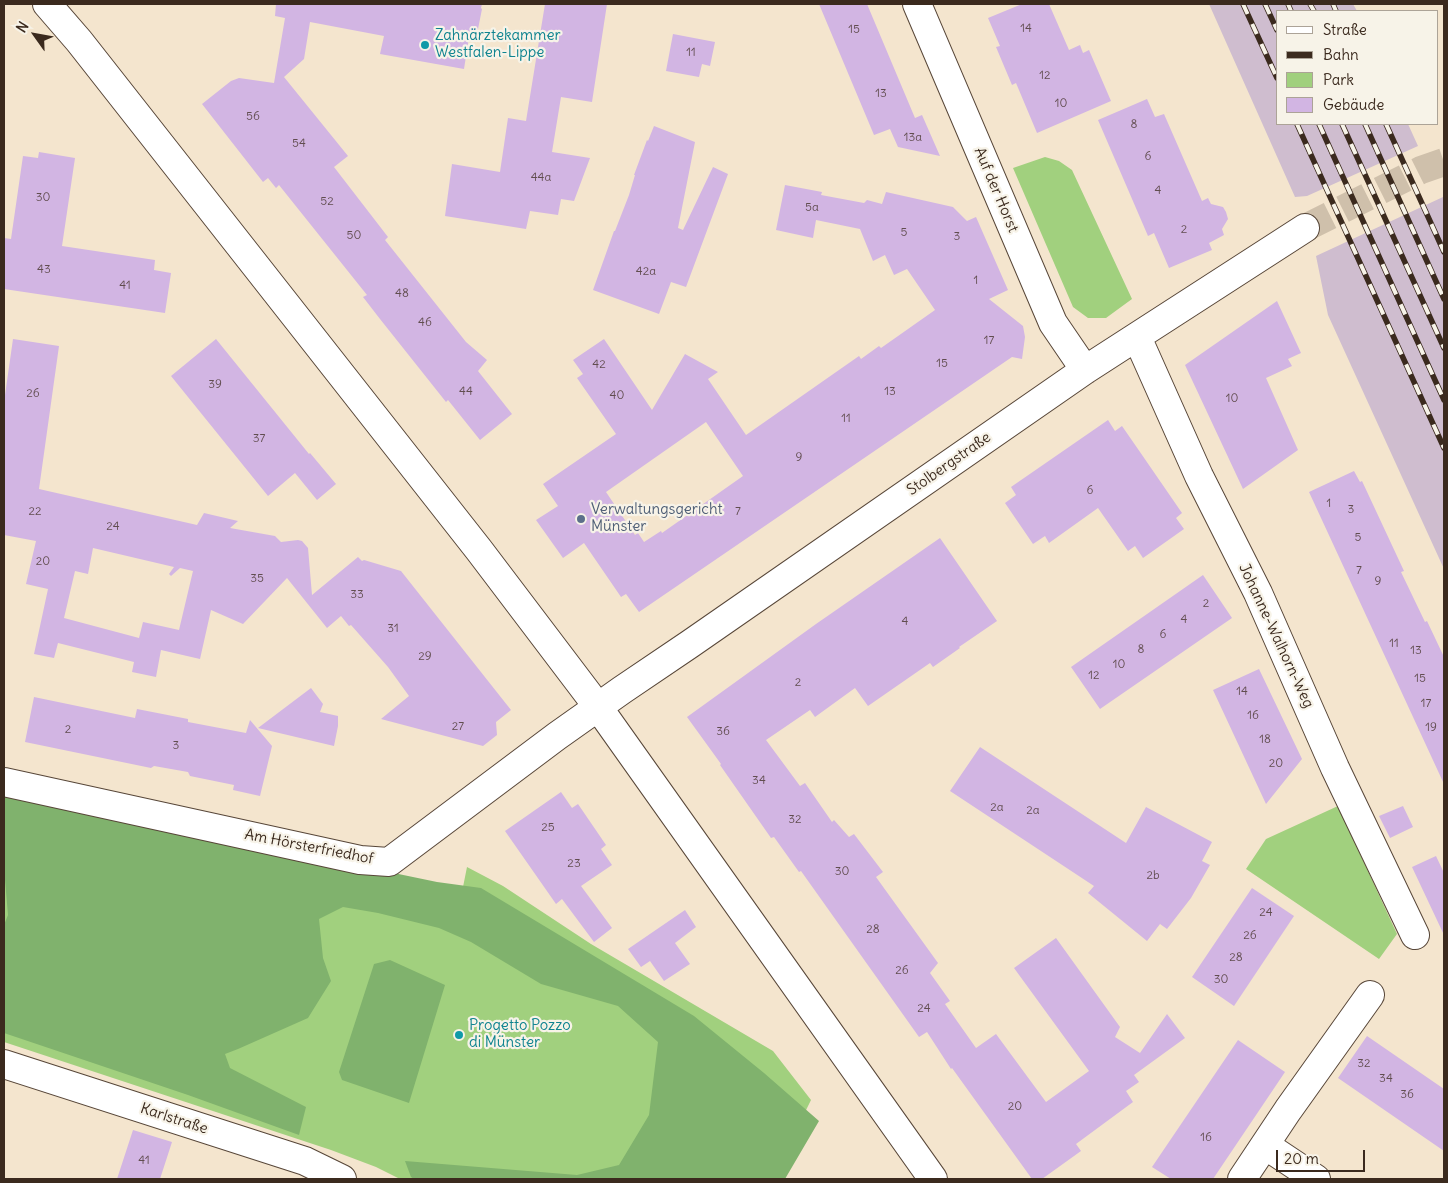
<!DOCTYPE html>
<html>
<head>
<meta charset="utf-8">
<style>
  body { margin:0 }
  #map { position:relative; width:1448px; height:1183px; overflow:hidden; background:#f4e5ce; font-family:Delius,sans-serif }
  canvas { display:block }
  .frame { position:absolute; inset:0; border:5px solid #3b2a1e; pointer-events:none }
  .legend { position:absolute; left:1276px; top:10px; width:162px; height:115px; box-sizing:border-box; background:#f7f3e8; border:1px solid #aca397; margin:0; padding:6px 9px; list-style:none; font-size:15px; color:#3b2a1e }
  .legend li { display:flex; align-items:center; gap:10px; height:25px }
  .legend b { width:25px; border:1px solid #aca397 }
  .north { position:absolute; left:10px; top:10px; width:50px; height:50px; -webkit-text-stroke:4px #f7f3e8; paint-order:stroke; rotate:302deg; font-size:14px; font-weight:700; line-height:20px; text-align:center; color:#3b2a1e }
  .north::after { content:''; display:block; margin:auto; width:18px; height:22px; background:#3b2a1e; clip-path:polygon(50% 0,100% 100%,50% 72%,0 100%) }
  .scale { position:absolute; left:1276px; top:1150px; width:89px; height:22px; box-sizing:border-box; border:2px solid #3b2a1e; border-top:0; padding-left:6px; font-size:15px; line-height:18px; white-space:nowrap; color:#3b2a1e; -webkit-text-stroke:4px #f7f3e8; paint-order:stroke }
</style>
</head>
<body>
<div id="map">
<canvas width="1448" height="1183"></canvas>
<div class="frame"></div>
<ul class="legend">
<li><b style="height:6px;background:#fff"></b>Straße</li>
<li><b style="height:6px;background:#3b2a1e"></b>Bahn</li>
<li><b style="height:14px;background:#a1d07e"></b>Park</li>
<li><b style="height:14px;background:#d2b5e3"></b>Gebäude</li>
</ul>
<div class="north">N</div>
<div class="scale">20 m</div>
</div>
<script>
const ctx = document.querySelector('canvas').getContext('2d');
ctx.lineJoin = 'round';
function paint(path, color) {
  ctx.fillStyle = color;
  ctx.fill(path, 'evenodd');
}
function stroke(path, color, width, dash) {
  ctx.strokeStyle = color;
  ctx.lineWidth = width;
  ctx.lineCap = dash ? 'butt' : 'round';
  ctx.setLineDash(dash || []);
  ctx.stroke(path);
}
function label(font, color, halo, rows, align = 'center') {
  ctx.font = font + ' Delius,sans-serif';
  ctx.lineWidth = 4.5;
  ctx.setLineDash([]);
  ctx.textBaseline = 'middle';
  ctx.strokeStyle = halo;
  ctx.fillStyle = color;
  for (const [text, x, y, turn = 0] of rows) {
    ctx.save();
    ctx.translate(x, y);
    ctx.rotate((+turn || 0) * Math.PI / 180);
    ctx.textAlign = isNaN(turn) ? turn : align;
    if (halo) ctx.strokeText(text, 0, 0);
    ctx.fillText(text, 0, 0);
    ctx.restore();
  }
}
paint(new Path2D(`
  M1209 4H1353L1357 11H1277V124H1408L1418 146 1307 196 1295 197Z
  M1443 197 1444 200V569L1328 315 1316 256Z`), '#cfbdcf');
paint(new Path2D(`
  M1045 157 1059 161 1072 170 1132 299 1106 318H1088L1073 307 1013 168Z
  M4 796 461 897 467 867 503 886 591 944 773 1051 811 1100 772 1179H400L376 1167 331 1150 4 1042Z
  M1338 806 1397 934 1379 959 1246 869 1266 839Z`), '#a1d07e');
paint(new Path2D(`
  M4 787 331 860 437 882 481 888 694 1016 764 1073 819 1121 785 1179H414L411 1177 405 1161 577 1175 619 1165 649 1115 658 1042 618 1006 541 984 471 942 439 928 378 913 343 907 319 919 323 958 331 981 308 1018 238 1049 225 1054 230 1068 306 1107 299 1135 188 1095 4 1033V925L8 915 4 868Z
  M390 960 445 985 409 1103 342 1080 339 1072 374 964Z`), '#80b26d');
paint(new Path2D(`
  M276 4H482L481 8 482 9 478 29 469 37 464 69 380 54 384 36 310 22 304 59 284 77 348 156 334 167 388 237 385 240 466 342 487 360 478 371 512 414 480 440 448 400 446 402 380 319 363 297 367 295 279 185 276 188 268 178 263 182 202 104 231 81 239 78 274 83 285 18 275 16Z
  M545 4H607L592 102 561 97 552 152 590 158 574 201 561 199 558 215 530 211 526 229 445 216 452 164 500 172 508 118 526 121Z
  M819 4H867L915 118 922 115 940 156 898 147 890 129 874 135Z
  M1022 4H1049L1069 50 1080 45 1083 53 1089 50 1111 101 1037 133 1016 83 1012 85 996 47 1000 46 988 18Z
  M673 34 715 42 710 66 702 64 699 77 666 71Z
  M1147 99 1155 117 1164 114 1202 201 1208 198 1211 204 1223 207 1226 212 1228 219 1222 229 1224 235 1209 243 1212 250 1169 268 1154 233 1148 236 1098 120Z
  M654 126 695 142 678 228 683 230 713 167 728 174 686 287 671 282 659 314 593 290 614 231H615L629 195 635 175H634L647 140 648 141Z
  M39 152 75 158 62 246 155 260 154 270 171 273 165 313 4 289V238L11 239 23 156 38 158Z
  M785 185 822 192 821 195 864 203 867 200 882 204 886 192 953 207 967 221 976 217 1008 290 989 299 1023 326 1025 337 1022 359 1012 357 639 612 626 594 621 597 584 543 563 558 536 520 558 506 543 484 616 434 577 378 583 374 573 360 604 339 652 410 685 354 718 372 708 379 746 435 859 356 861 359 879 346 881 348 935 310 907 269 894 275 885 255 873 261 860 229 816 220 813 238 776 230ZM706 422 743 476 662 533 661 531 644 542 638 533 635 535 606 492Z
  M1277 301 1301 353 1288 359 1292 366 1266 378 1298 450 1243 489 1185 365Z
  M13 339 59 346 39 489 197 525 204 513 238 521 230 528 275 536 281 542 298 540 302 541 308 548 312 595 358 557 362 561 364 560 401 571 511 710 496 722 497 735 483 746 381 719 409 696 388 667 351 625 349 626 341 616 327 628 287 578 243 624 211 610 200 659 161 650 156 677 132 672 134 662 58 643 54 658 34 654 48 589 26 584 36 541 4 535V402ZM93 548 174 567 169 574 171 576 180 568 193 571 179 630 143 622 139 638 64 618 75 571 88 574Z
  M216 339 309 454 310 453 336 484 317 500 295 473 268 496 171 376Z
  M1108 420 1115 431 1122 426 1140 452 1182 513 1176 518 1184 529 1143 558 1135 546 1128 551 1098 508 1049 543 1045 536 1033 544 1005 503 1016 495 1011 487Z
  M1354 471 1360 482 1362 481 1404 571 1401 572 1425 622 1427 621 1444 657V784L1309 492Z
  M940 538 997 621 959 647 960 648 933 667 930 663 868 706 855 688 815 717 810 710 766 740 800 786 805 783 832 822 834 820 849 837 854 834 883 872 876 877 938 963 930 973 950 1001 945 1004 976 1048 996 1034 1046 1102 1089 1071 1014 968 1056 938 1120 1027 1115 1037 1140 1053 1167 1014 1185 1038 1134 1075 1139 1082 1126 1091 1133 1102 1076 1144 1081 1151 1042 1179H1032L952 1068 951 1069 927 1032 919 1037 801 871 799 872 774 837 771 838 720 765 721 764 687 717 816 624Z
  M1203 575 1232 618 1100 709 1071 667Z
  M1259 669 1302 759 1266 804 1213 690Z
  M311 688 323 704 320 712 338 716V726L334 746 258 728Z
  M34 697 135 718 137 709 188 719V722L246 733 250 720 272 746 260 796 233 790 234 785 190 776 188 772 154 766 151 768 25 742Z
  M980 747 1126 843 1146 807 1212 842 1202 861 1210 865 1191 898 1167 929 1160 924 1147 941 1088 893 1094 886 950 791Z
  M561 792 572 808 578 804 606 845 601 849 612 865 581 886 612 928 594 942 562 899 556 904 505 831Z
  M1403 806 1413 827 1390 838 1379 816Z
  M1436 856 1444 873V935L1412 867Z
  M1252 888 1294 916 1234 1006 1192 977Z
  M685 910 696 927 675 943 690 964 664 981 650 961 641 967 628 949Z
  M1367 1036 1444 1089V1151L1338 1078Z
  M1238 1040 1285 1072 1213 1179H1171L1152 1167Z
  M133 1130 172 1142 160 1179H117Z`), '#d2b5e3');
stroke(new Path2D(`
  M1305 228 1421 170 1444 162`), '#cfc0ab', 28, [28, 14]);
const minor = new Path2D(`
  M47 4 79 41 479 550 598 707 933 1179
  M917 4 1053 323 1085 370
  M1137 337 1199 476 1258 593 1335 768 1415 935
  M4 782 360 860 389 862 557 736 622 690 690 644 1085 370 1305 228
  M4 1064 305 1161 342 1179
  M1265 1145 1316 1179
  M1242 1179 1288 1110 1370 995`);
stroke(minor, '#574638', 30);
stroke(minor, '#fff', 28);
const rail = new Path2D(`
  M1243 4 1277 78
  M1265 4 1277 30
  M1288 4 1291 11
  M1310 4 1314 11
  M1333 4 1336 11
  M1297 124 1444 448
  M1319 124 1444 400
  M1342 124 1444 348
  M1365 124 1444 299
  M1386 124 1444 252`);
stroke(rail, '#3b2a1e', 5.5);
stroke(rail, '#f7f3e8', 4, [11]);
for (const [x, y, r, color] of [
  [425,45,5,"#0f9aa8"],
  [581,519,5,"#5c6f8a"],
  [459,1035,5,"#0f9aa8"]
]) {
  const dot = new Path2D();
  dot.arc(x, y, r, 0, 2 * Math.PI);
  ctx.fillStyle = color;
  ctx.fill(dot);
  stroke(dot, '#f7f3e8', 2);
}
label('12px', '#614d4f', null, [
  ["14",1026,29],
  ["15",854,30],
  ["11",691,53],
  ["12",1045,76],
  ["13",881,94],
  ["10",1061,104],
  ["56",253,117],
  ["8",1134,125],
  ["13a",913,138],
  ["54",299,144],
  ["6",1148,157],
  ["44a",541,178],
  ["4",1158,191],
  ["30",43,198],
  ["52",327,202],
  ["5a",812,208],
  ["2",1184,230],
  ["5",904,233],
  ["50",354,236],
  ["3",957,237],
  ["43",44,270],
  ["42a",646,272],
  ["1",976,281],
  ["41",125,286],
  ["48",402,294],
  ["46",425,323],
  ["17",989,341],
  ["15",942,364],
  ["42",599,365],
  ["39",215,385],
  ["44",466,392],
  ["13",890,392],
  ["26",33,394],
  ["40",617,396],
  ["10",1232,399],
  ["11",846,419],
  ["37",259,439],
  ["9",799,458],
  ["6",1090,491],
  ["1",1329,504],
  ["3",1351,510],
  ["22",35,512],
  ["7",738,512],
  ["24",113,527],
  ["5",1358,538],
  ["20",43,562],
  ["7",1359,571],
  ["35",257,579],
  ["9",1378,582],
  ["33",357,595],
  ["2",1206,604],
  ["4",1184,620],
  ["4",905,622],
  ["31",393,629],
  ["6",1163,635],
  ["11",1394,644],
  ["8",1141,650],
  ["13",1416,651],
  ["29",425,657],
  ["10",1119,665],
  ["12",1094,676],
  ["15",1420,679],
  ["2",798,683],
  ["14",1242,692],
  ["17",1426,704],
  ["16",1253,716],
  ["27",458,727],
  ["19",1431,728],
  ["2",68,730],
  ["36",723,732],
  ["18",1265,740],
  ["3",176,746],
  ["20",1276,764],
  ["34",759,781],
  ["2a",997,808],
  ["2a",1033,811],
  ["32",795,820],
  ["25",548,828],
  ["23",574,864],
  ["30",842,872],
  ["2b",1153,876],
  ["24",1266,913],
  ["28",873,930],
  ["26",1250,936],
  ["28",1236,958],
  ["26",902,971],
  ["30",1221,980],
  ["24",924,1009],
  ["32",1364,1064],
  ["34",1386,1079],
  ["36",1407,1095],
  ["20",1015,1107],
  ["16",1206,1138],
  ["41",144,1161]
]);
label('15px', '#0d838f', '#f7f3e8', [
  ["Zahnärztekammer",435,36],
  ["Westfalen-Lippe",435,53],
  ["Progetto Pozzo",469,1026],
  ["di Münster",469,1043]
], 'left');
label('15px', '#3b2a1e', '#f7f3e8', [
  ["Auf der Horst",996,190,67],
  ["Stolbergstraße",949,464,-35],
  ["Johanne-Walhorn-Weg",1276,636,65],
  ["Am Hörsterfriedhof",309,847,11],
  ["Karlstraße",174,1119,18]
]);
label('15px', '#4e5e75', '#f7f3e8', [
  ["Verwaltungsgericht",591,510],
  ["Münster",591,527]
], 'left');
</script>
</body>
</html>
